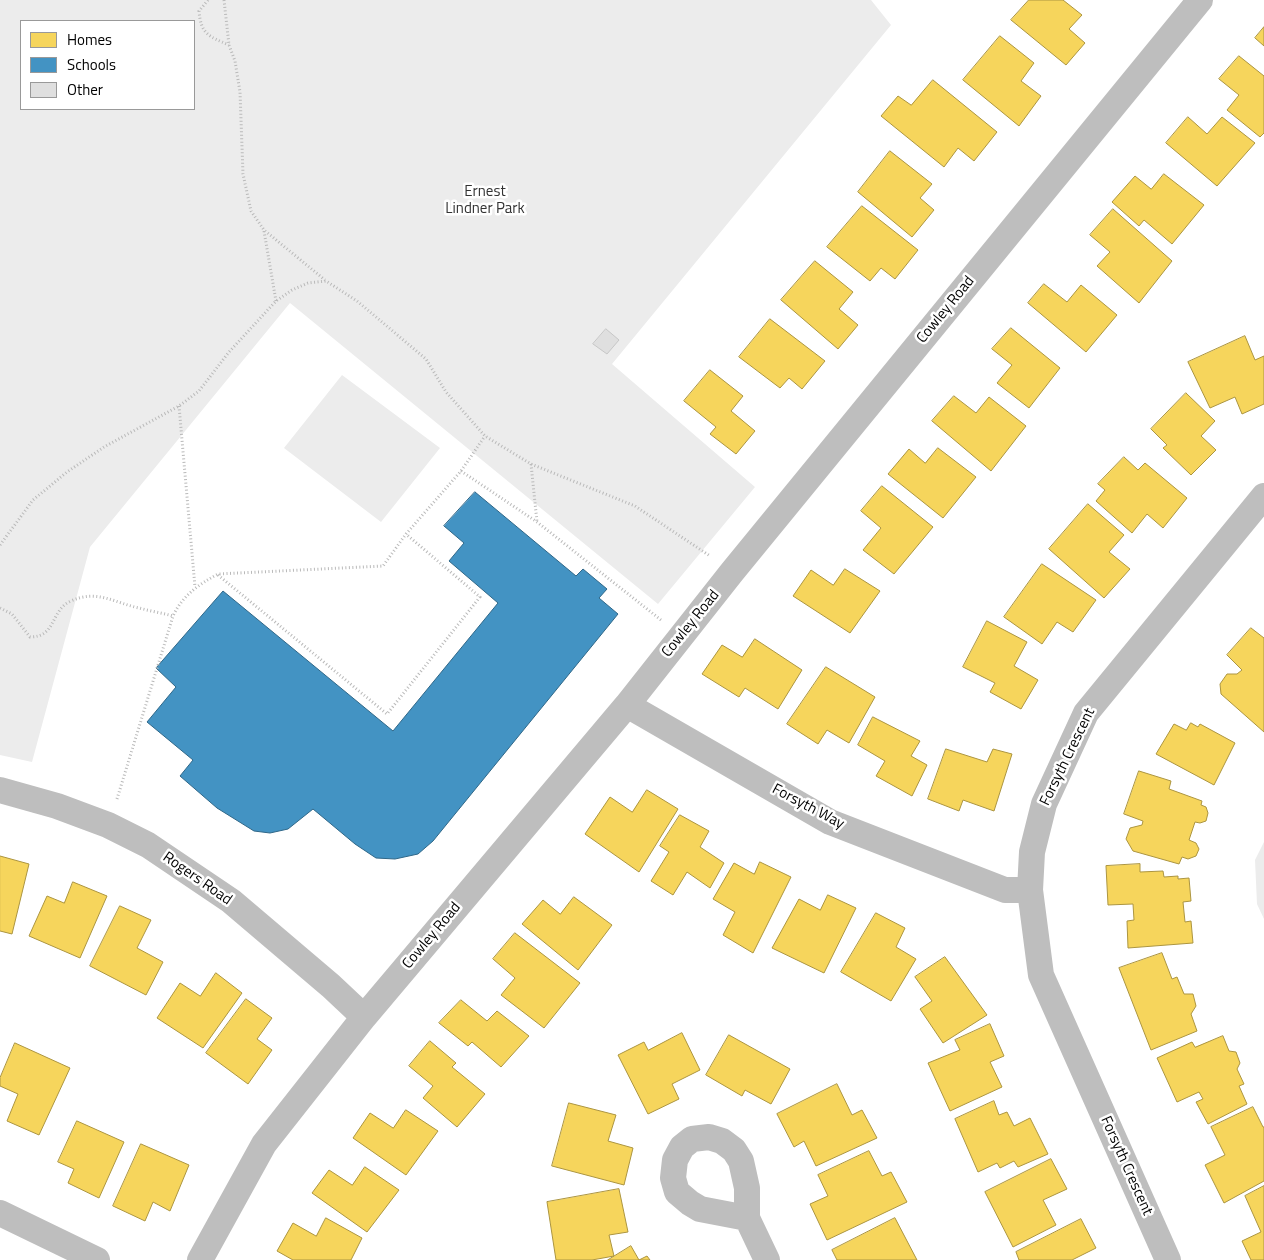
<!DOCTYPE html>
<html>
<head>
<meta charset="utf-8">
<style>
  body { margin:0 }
  #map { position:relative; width:1264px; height:1260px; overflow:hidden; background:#fff; font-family:"Titillium Web",sans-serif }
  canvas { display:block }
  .legend { position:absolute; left:20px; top:20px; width:175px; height:90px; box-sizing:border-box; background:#fff; border:1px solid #999; margin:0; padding:6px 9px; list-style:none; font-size:15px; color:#000 }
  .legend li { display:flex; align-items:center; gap:10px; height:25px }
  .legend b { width:25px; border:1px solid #999 }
</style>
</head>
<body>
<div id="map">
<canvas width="1264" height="1260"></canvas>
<ul class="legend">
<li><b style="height:14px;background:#f6d55c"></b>Homes</li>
<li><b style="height:14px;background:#4393c3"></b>Schools</li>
<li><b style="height:14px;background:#dfdfdf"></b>Other</li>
</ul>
</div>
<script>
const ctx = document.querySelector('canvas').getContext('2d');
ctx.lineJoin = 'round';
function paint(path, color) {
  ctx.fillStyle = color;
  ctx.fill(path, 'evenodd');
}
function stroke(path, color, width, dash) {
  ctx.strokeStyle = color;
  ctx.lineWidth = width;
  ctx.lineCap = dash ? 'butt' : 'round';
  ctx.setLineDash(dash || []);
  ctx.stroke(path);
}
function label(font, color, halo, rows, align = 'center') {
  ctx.font = font + ' "Titillium Web",sans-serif';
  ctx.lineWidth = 5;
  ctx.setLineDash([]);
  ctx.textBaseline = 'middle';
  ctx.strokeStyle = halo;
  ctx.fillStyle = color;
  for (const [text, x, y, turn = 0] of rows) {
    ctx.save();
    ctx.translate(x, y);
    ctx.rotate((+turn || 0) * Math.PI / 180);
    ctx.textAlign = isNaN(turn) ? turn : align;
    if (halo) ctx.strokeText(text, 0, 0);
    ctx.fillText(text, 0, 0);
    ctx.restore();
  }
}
paint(new Path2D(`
  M0 0H871L891 25 612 364 755 487 658 604 290 303 90 547 32 762 0 755ZM21 21H194V109H21Z
  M342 375 440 448 381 522 284 448Z
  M1264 842V919L1257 904 1255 860Z`), '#ececec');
const homes = new Path2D(`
  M1029 0H1063L1082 15 1069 29 1085 43 1066 65 1011 20Z
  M1264 27V46L1255 38Z
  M1000 36 1034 63 1021 81 1041 96 1019 126 963 80Z
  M1239 56 1264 76V133L1260 137 1227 110 1239 95 1219 79Z
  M933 80 997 132 974 161 958 148 944 167 881 116 898 96 911 105Z
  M1188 117 1207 134 1222 117 1255 143 1217 186 1166 143Z
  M890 151 932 184 920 198 934 210 912 237 858 192Z
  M1164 174 1204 205 1172 244 1144 220 1139 226 1112 202 1135 176 1151 189Z
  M862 206 918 250 895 279 881 268 870 281 827 247Z
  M1113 209 1172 261 1139 303 1097 266 1110 252 1090 235Z
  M815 261 853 292 839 309 858 325 838 349 781 300Z
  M1044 284 1067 302 1081 285 1117 315 1086 352 1028 303Z
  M770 319 825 361 802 389 789 378 780 388 739 357Z
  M1011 328 1060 368 1029 408 997 383 1012 365 992 349Z
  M1245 336 1255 360 1264 356V404L1242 414 1235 397 1210 408 1188 362Z
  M710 370 743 396 731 411 755 431 736 454 710 434 716 427 684 401Z
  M1186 393 1215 421 1201 436 1216 450 1191 475 1163 448 1167 445 1151 429Z
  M954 396 976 413 989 397 1026 426 991 471 932 421Z
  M938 448 976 477 943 518 888 474 909 449 925 463Z
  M1124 457 1138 470 1145 463 1187 498 1163 528 1147 514 1132 533 1096 501 1105 490 1098 484Z
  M882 486 933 527 894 574 863 550 881 528 861 511Z
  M1088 504 1124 535 1109 552 1130 569 1104 598 1049 549Z
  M1042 564 1096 600 1073 632 1057 622 1042 644 1004 617Z
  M845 569 880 591 850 633 793 596 811 570 833 585Z
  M987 621 1027 642 1014 666 1038 680 1021 709 990 692 995 683 963 667Z
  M1251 628 1264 638V732L1221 694 1220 684 1227 674H1237L1242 670 1227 655Z
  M755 639 802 670 778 709 745 688 739 697 702 674 722 645 742 657Z
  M826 667 875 697 849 743 827 730 818 744 787 724Z
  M873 717 920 741 911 756 927 765 912 796 876 776 885 761 858 745Z
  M1191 723 1198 727 1200 724 1235 743 1214 785 1156 754 1174 724 1186 730Z
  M946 749 987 762 993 749 1012 754 994 811 963 800 959 811 928 799Z
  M1139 771 1171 781 1169 789 1202 801 1201 805 1206 807 1208 813 1206 821 1200 823 1195 822 1189 840 1196 843 1199 849 1196 856 1188 859 1182 857 1179 864 1133 851 1126 839 1130 828 1142 825 1143 821 1124 814Z
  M647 790 678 809 639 872 585 834 610 797 632 812Z
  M680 815 709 831 700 847 724 863 710 888 687 872 673 895 651 881 669 852 660 846Z
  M0 856 29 864 12 934 0 931Z
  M760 862 791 877 753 953 723 935 735 912 713 899 734 863 754 874Z
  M1140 864V872L1163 871 1164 877 1178 876V879L1189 878 1191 901 1183 902 1185 922 1191 921 1193 943 1128 948 1127 921 1134 920 1133 904 1108 905 1106 866Z
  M73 882 107 896 80 958 29 936 47 896 64 903Z
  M828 895 856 908 824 973 772 948 799 899 820 910Z
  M574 897 612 925 578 970 522 924 543 900 560 914Z
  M120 906 151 920 137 948 163 962 146 995 90 966Z
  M876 913 905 928 896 947 916 959 891 1001 841 972Z
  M515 933 580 983 544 1028 501 995 515 978 493 959Z
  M1162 953 1172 979 1177 977 1184 994H1193L1196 1006 1191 1014 1197 1031 1151 1050 1119 968Z
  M945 957 987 1015 943 1043 920 1009 932 1001 915 977Z
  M216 973 242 993 203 1048 157 1018 180 983 200 996Z
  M246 999 272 1018 257 1039 272 1050 248 1084 206 1053Z
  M461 1000 487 1021 497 1011 529 1036 501 1067 472 1042 468 1046 439 1023Z
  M990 1024 1004 1056 990 1062 1002 1087 950 1111 928 1063 960 1050 955 1040Z
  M682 1033 700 1070 672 1084 679 1099 648 1114 618 1055 644 1042 648 1050Z
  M729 1035 790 1069 771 1104 745 1090 742 1096 706 1075Z
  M1223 1036 1229 1051 1236 1052 1240 1063 1237 1069 1244 1084 1239 1086 1247 1104 1208 1124 1196 1102 1203 1099 1199 1092 1177 1102 1157 1058 1192 1042 1195 1047Z
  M430 1041 456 1063 452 1067 485 1094 457 1127 423 1098 433 1086 409 1066Z
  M15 1043 70 1068 39 1135 7 1121 18 1094 0 1086V1078Z
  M837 1084 852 1115 862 1110 877 1138 816 1166 804 1141 794 1147 777 1114Z
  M994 1101 999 1115 1007 1112 1014 1126 1030 1118 1048 1154 1018 1167 1014 1161 1000 1168 997 1163 978 1172 955 1119Z
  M569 1103 616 1115 608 1141 633 1148 624 1185 552 1166Z
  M1253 1107 1263 1127H1264V1181L1224 1203 1205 1165 1225 1155 1211 1127Z
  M406 1110 438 1131 406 1175 353 1138 370 1113 393 1128Z
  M77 1121 124 1142 99 1198 68 1183 74 1169 58 1162Z
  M141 1144 189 1165 170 1211 153 1202 145 1221 113 1206Z
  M869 1151 882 1176 891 1172 907 1202 827 1240 810 1204 828 1196 818 1175Z
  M1051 1159 1067 1189 1043 1200 1056 1225 1013 1247 985 1192Z
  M365 1167 399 1190 367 1232 312 1193 329 1170 352 1185Z
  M1264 1186V1260H1251L1242 1241 1261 1232 1245 1196Z
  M619 1189 628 1232 609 1235 614 1256 592 1260H556L547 1202Z
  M326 1218 362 1238 351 1260H293L277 1251 293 1223 316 1236Z
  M895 1218 917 1260H837L832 1250Z
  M1081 1219 1096 1248 1072 1260H1019L1016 1252Z
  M631 1246 639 1260 647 1256 650 1260H608Z`);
paint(homes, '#f6d55c');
stroke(homes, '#ac9540', 1);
const schools = new Path2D(`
  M475 492 576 576 583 569 607 589 599 598 618 614 433 841 418 854 395 859 376 858 355 844 313 809 288 829 270 833 254 831 217 808 180 776 193 760 147 722 176 687 156 668 223 591 393 731 498 603 449 561 464 543 444 526Z`);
paint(schools, '#4393c3');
stroke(schools, '#2f6788', 1);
const building = new Path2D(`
  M606 329 619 340 607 354 593 344Z`);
paint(building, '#dfdfdf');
stroke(building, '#c7c7c7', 1);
stroke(new Path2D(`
  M208 0 199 11C201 34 208 36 229 45
  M224 0 229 45 235 61 240 92 243 174 251 211 264 230 325 280
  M264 231 276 301
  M179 406 195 587
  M531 464 537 522
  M461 471 537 522 661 620
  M0 545 33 500 67 472 104 447 179 406 199 391 229 352 276 301 292 290 308 283 326 281 357 301 426 359 446 392 485 436 531 464 635 506 710 556
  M218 575 387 714 480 597 406 534
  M0 608 12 614 30 637C57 637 50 610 71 601 97 589 115 603 139 608 150 611 162 613 173 616 183 595 198 585 218 574L383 566 406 534 461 471 485 436
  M117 799 173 616`), '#b9b9b9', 3, [1, 2.5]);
stroke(new Path2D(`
  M627 705 830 822 1005 890H1030
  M0 790 57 806 108 825 148 845 231 901 331 986 364 1017
  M0 1213 97 1260
  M747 1218 700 1209 690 1203 677 1192 673 1178 675 1160 682 1147 692 1139 709 1137 722 1141 734 1150 741 1161 747 1188V1218L767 1260
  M200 1260 264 1144 364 1017 627 705 732 572 1200 0
  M1168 1260 1041 975 1030 890 1032 852 1044 804 1086 713 1264 496`), '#bebebe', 26);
label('15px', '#333', '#fff', [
  ["Ernest",485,192],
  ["Lindner Park",485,209]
]);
label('15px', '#000', '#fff', [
  ["Cowley Road",946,310,-51],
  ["Cowley Road",691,624,-51],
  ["Forsyth Crescent",1068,757,-64],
  ["Forsyth Way",808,807,28],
  ["Rogers Road",197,879,35],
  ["Cowley Road",432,936,-50],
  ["Forsyth Crescent",1126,1166,66]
]);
</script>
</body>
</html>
